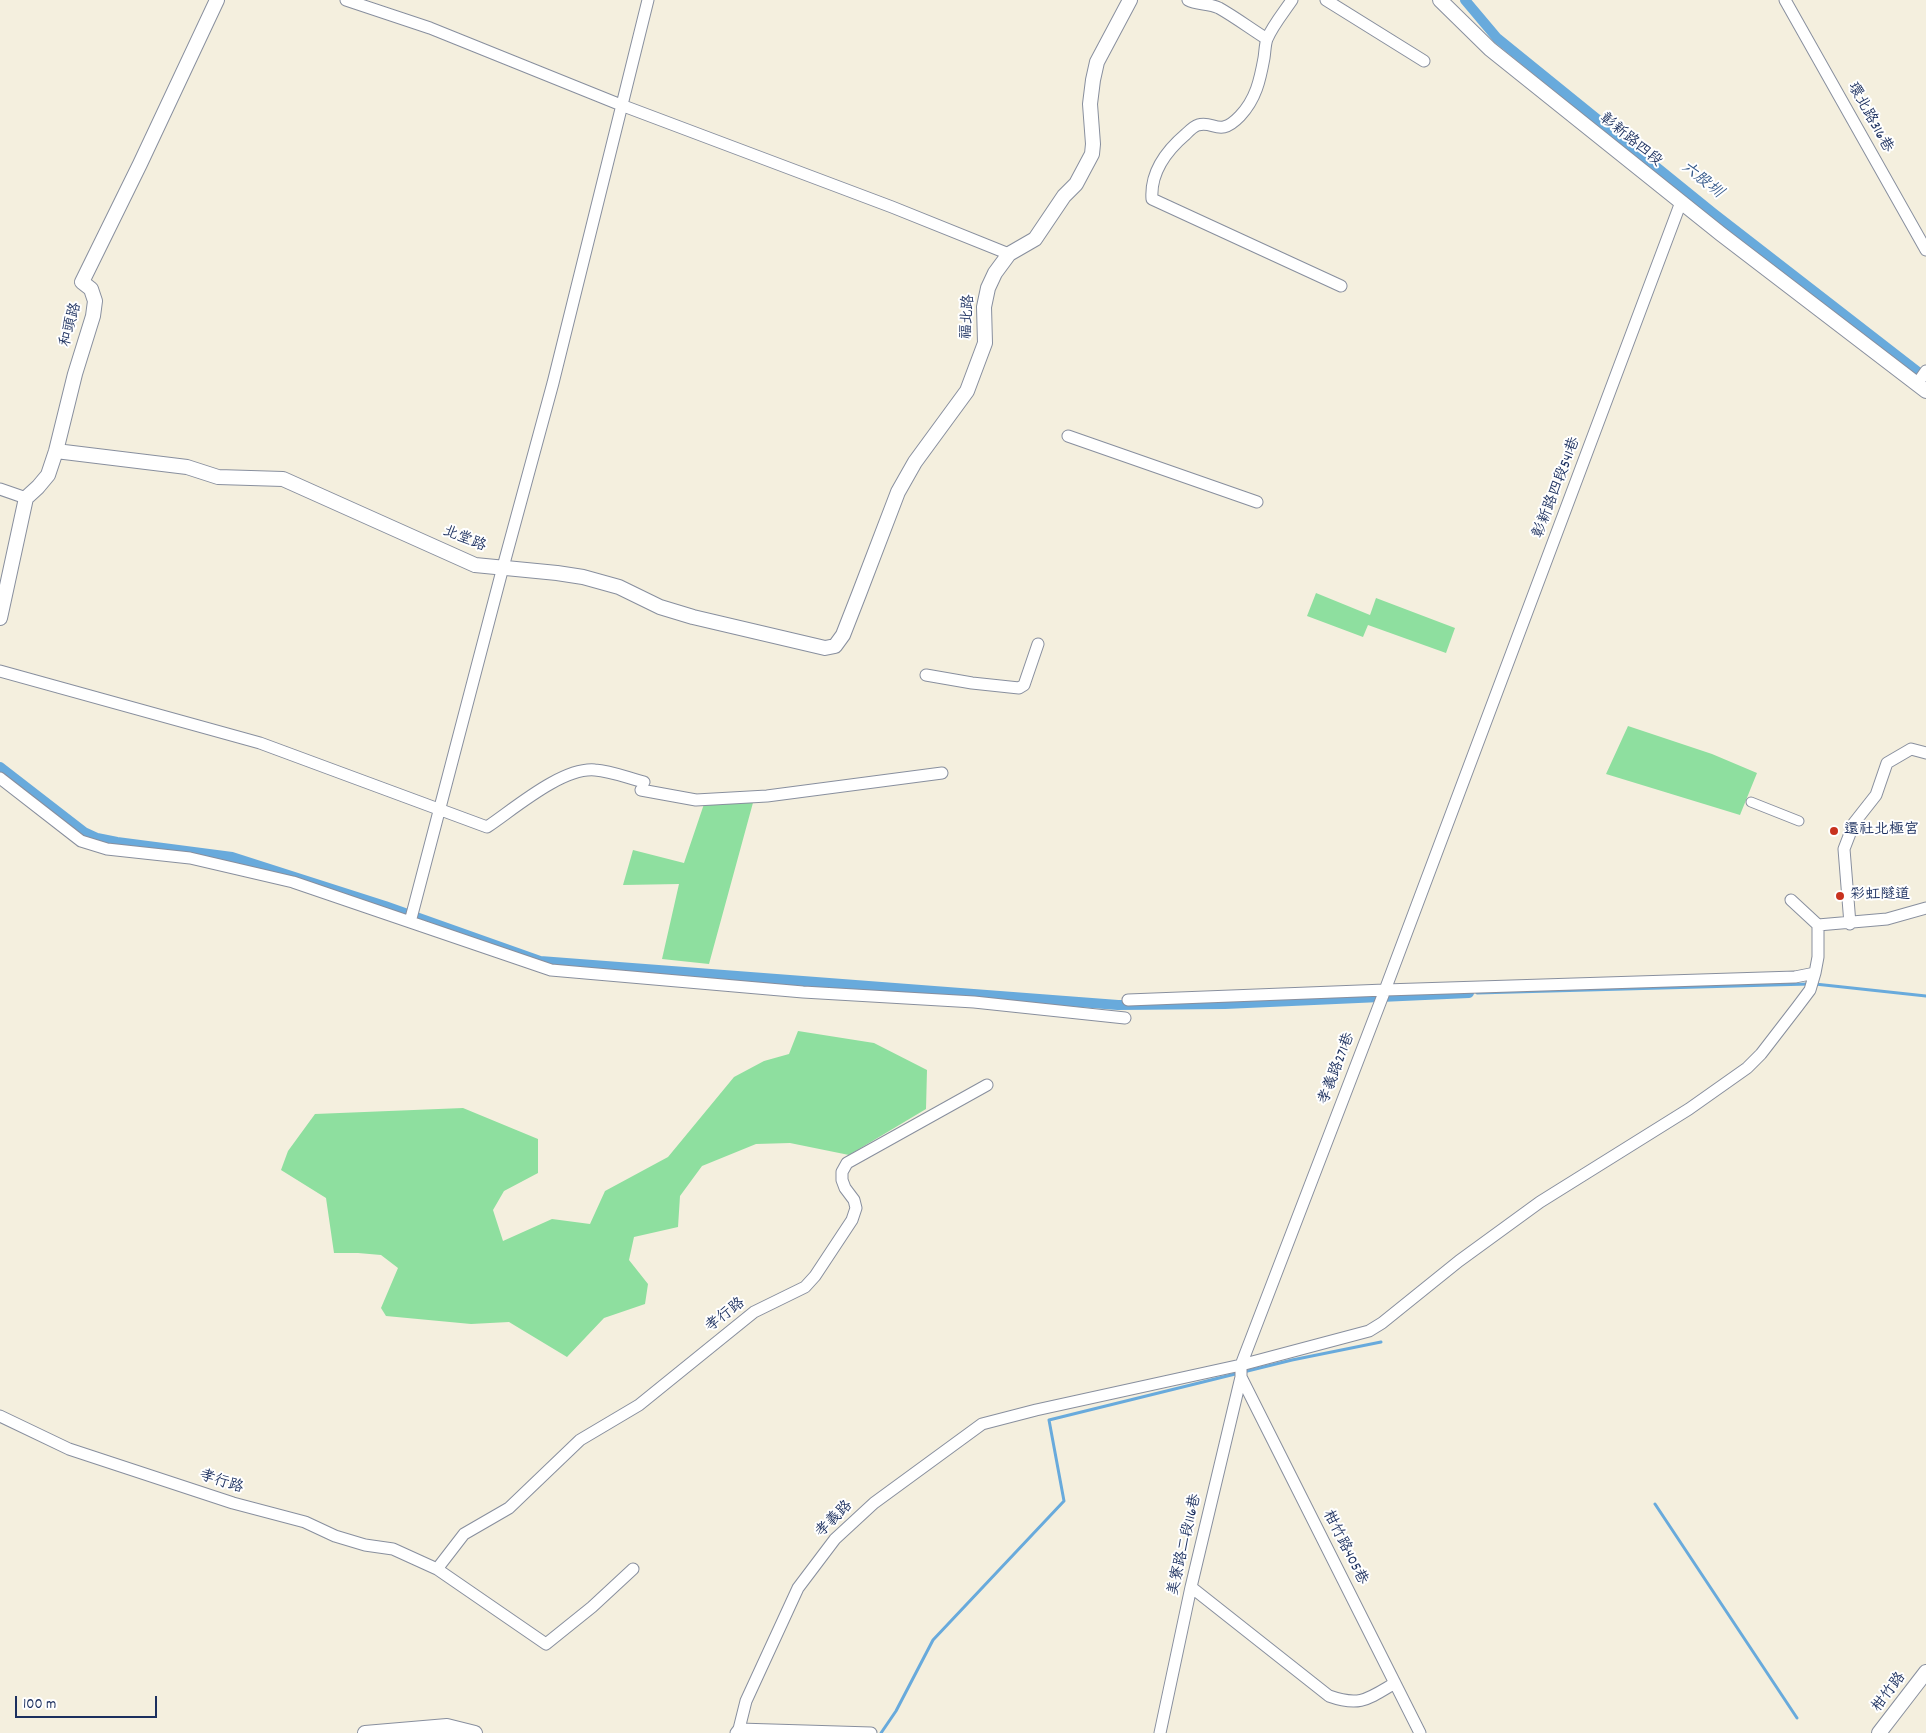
<!DOCTYPE html>
<html>
<head>
<meta charset="utf-8">
<style>
  body { margin:0 }
  #map { position:relative; width:1926px; height:1733px; overflow:hidden; background:#f4efde; font-family:Dekko,sans-serif }
  canvas { display:block }
  .scale { position:absolute; left:15px; top:1696px; width:142px; height:22px; box-sizing:border-box; border:2px solid #1b2f5e; border-top:0; padding-left:6px; font-size:15px; line-height:18px; white-space:nowrap; color:#1b2f5e; -webkit-text-stroke:4px #fff; paint-order:stroke }
</style>
</head>
<body>
<div id="map">
<canvas width="1926" height="1733"></canvas>
<div class="scale">100 m</div>
</div>
<script>
const ctx = document.querySelector('canvas').getContext('2d');
ctx.lineJoin = 'round';
function paint(path, color) {
  ctx.fillStyle = color;
  ctx.fill(path, 'evenodd');
}
function stroke(path, color, width, dash) {
  ctx.strokeStyle = color;
  ctx.lineWidth = width;
  ctx.lineCap = dash ? 'butt' : 'round';
  ctx.setLineDash(dash || []);
  ctx.stroke(path);
}
function label(font, color, halo, rows, align = 'center') {
  ctx.font = font + ' Dekko,"LXGW WenKai TC",sans-serif';
  ctx.lineWidth = 4;
  ctx.setLineDash([]);
  ctx.textBaseline = 'middle';
  ctx.strokeStyle = halo;
  ctx.fillStyle = color;
  for (const [text, x, y, turn = 0] of rows) {
    ctx.save();
    ctx.translate(x, y);
    ctx.rotate((+turn || 0) * Math.PI / 180);
    ctx.textAlign = isNaN(turn) ? turn : align;
    if (halo) ctx.strokeText(text, 0, 0);
    ctx.fillText(text, 0, 0);
    ctx.restore();
  }
}
paint(new Path2D(`
  M1316 593 1370 615 1376 598 1455 628 1446 653 1368 625 1363 637 1307 616Z
  M1628 726 1712 754 1757 773 1740 815 1606 774Z
  M754 799 709 964 662 959 679 884 623 885 633 850 684 863 704 804Z
  M798 1031 874 1043 927 1070 926 1109 849 1155 790 1143 756 1144 702 1166 680 1196 678 1227 634 1237 629 1260 648 1284 645 1304 604 1318 567 1357 509 1322 471 1324 386 1316 381 1308 398 1268 381 1255 358 1253H334L326 1198 281 1170 288 1151 315 1114 463 1108 538 1139V1173L504 1191 493 1210 503 1241 552 1219 590 1224 605 1191 668 1157 734 1077 764 1061 789 1054Z`), '#8edf9f');
stroke(new Path2D(`
  M1815 984 1926 996
  M1477 993 1809 984
  M1655 1504 1797 1718
  M881 1733 896 1711 933 1640 1064 1501 1049 1420 1292 1360 1381 1342`), '#68aadc', 3);
stroke(new Path2D(`
  M1465 0 1497 38 1713 213 1926 378
  M0 767 84 832 97 838 117 842 232 857 385 906 540 961 1118 1005 1225 1004 1469 993`), '#68aadc', 10);
const pedestrian = new Path2D(`
  M1751 802 1799 821`);
const minor = new Path2D(`
  M346 0 430 28 621 105 892 207 1009 254
  M1188 0C1197 5 1209 3 1219 8 1235 17 1251 29 1267 39
  M1292 0C1284 12 1273 25 1267 39 1265 44 1265 52 1264 58 1260 80 1256 99 1240 116 1219 138 1214 120 1198 125 1194 126 1189 131 1186 134 1166 151 1150 172 1152 199L1341 286
  M1326 0 1424 61
  M1785 0 1926 250
  M1917 384 1926 371
  M1068 436 1257 502
  M0 489 26 498
  M0 671 260 743 487 827C514 809 562 767 595 770 611 771 628 778 644 782
  M926 675 972 683 1019 688 1024 685 1038 644
  M0 778 81 841 107 849 190 858 293 882 551 970 803 992 974 1002 1125 1018
  M641 790 696 800 767 796 942 773
  M1791 900 1818 925V957L1815 973
  M410 922 503 567 553 383 648 0
  M1850 924 1844 849 1854 823 1876 795 1887 763 1911 749 1926 753
  M1818 925 1887 919 1926 908
  M1241 1377 1420 1733
  M0 1416 69 1449 233 1503 305 1522 335 1536 365 1545 393 1549 437 1569 546 1644 592 1607 633 1569
  M437 1569 464 1534 509 1508 580 1440 639 1405 754 1312 805 1287 815 1276 852 1220 856 1208 854 1200 845 1188 842 1180V1172L847 1163 987 1085
  M1191 1587 1329 1696C1360 1707 1368 1699 1395 1683
  M739 1729 746 1701 798 1588 835 1539 874 1503 982 1424 1036 1410 1241 1365 1369 1331 1382 1323 1459 1261 1540 1202 1689 1109 1747 1068 1761 1054 1798 1006 1810 990 1815 973 1795 977 1385 990 1128 1000
  M736 1733 739 1729 871 1733
  M1160 1733 1191 1587 1241 1377V1365L1385 990 1681 202`);
const tertiary = new Path2D(`
  M1440 0 1490 49 1721 234 1926 391
  M56 451 187 467 218 477 283 479 475 565 557 573 583 577 619 587 660 607 693 617 825 648 835 646 843 635 859 594 898 492 915 462 967 391 985 343 984 307 988 288 995 273 1009 254 1035 239 1064 196 1076 184 1092 154 1093 144 1090 104 1093 80 1097 62 1130 0
  M0 618 26 498 38 487 48 475 56 451 75 374 93 316 95 301 91 289 82 282 140 164 217 0
  M365 1733 447 1726 475 1733
  M1879 1733 1926 1672`);
stroke(pedestrian, '#888f9e', 11);
stroke(minor, '#888f9e', 13);
stroke(tertiary, '#888f9e', 16);
stroke(pedestrian, '#fff', 9);
stroke(minor, '#fff', 11);
stroke(tertiary, '#fff', 14);
for (const [x, y, r, color] of [
  [1834,831,5,"#c8321e"],
  [1840,896,5,"#c8321e"]
]) {
  const dot = new Path2D();
  dot.arc(x, y, r, 0, 2 * Math.PI);
  ctx.fillStyle = color;
  ctx.fill(dot);
  stroke(dot, '#fff', 2);
}
label('15px', '#1b2f5e', '#fff', [
  ["環北路316巷",1869,118,61],
  ["彰新路四段",1630,141,39],
  ["福北路",969,317,-86],
  ["和頭路",72,325,-75],
  ["彰新路四段541巷",1558,488,-69],
  ["北堂路",464,540,22],
  ["孝義路271巷",1338,1069,-69],
  ["孝行路",726,1316,-38],
  ["孝行路",221,1483,18],
  ["孝義路",835,1520,-45],
  ["美寮路二段116巷",1186,1545,-77],
  ["柑竹路405巷",1344,1548,63],
  ["柑竹路",1890,1693,-53]
]);
label('15px', '#1b2f5e', '#fff', [
  ["還社北極宮",1844,831],
  ["彩虹隧道",1850,896]
], 'left');
label('italic 16px', '#365a8a', '#fff', [
  ["六股圳",1701,181,38]
]);
</script>
</body>
</html>
